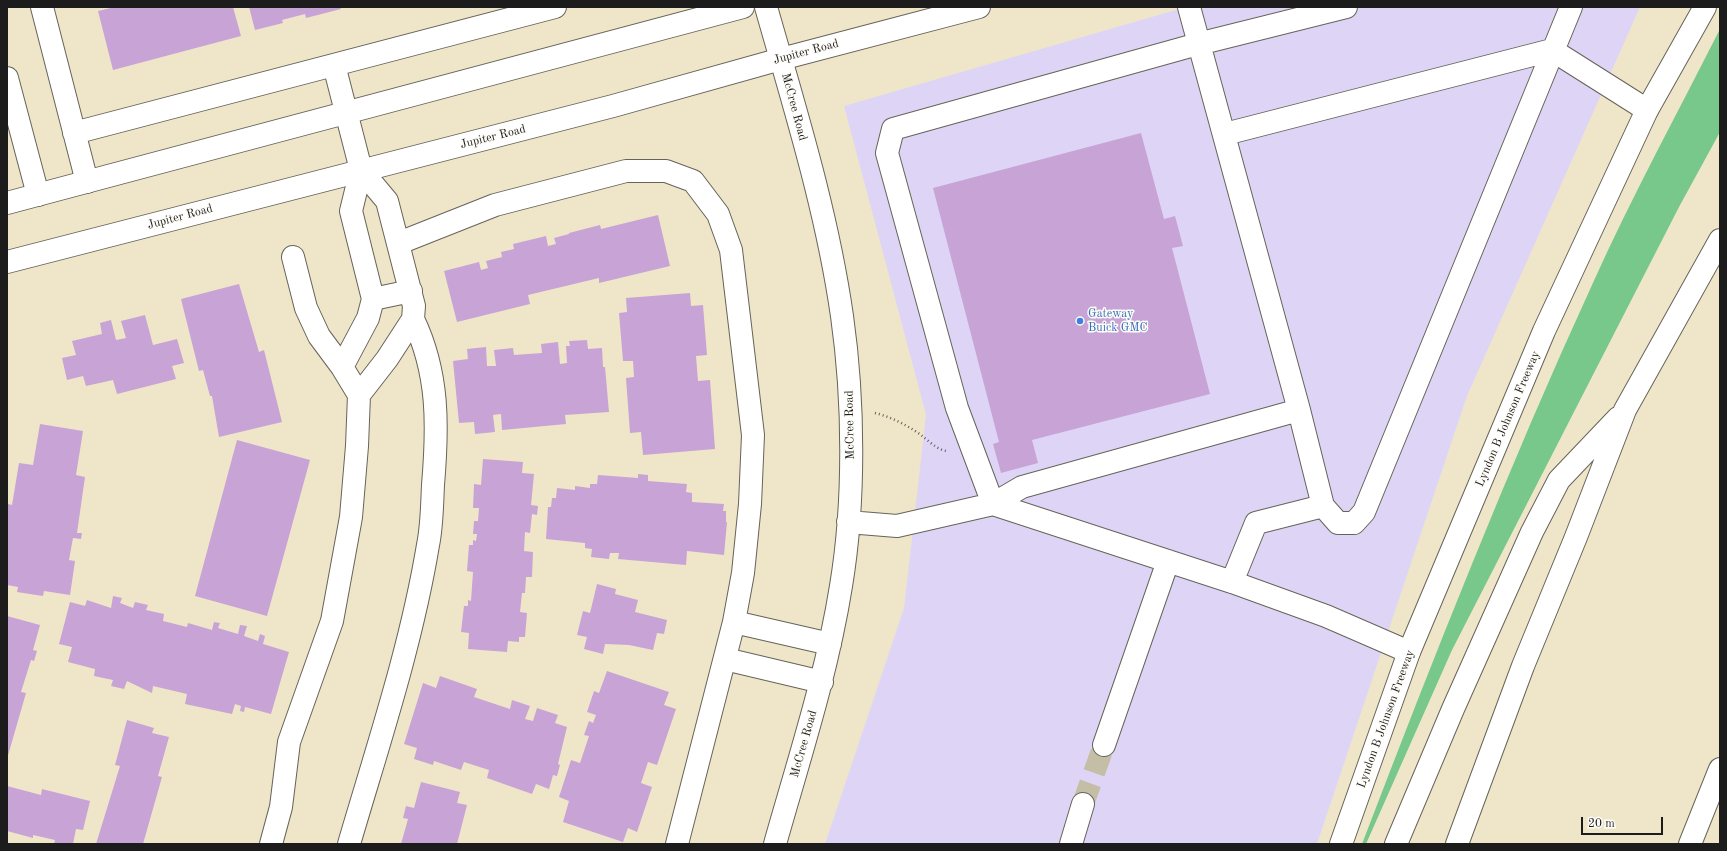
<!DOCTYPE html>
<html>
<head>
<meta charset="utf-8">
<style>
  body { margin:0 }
  #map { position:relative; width:1727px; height:851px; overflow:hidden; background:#efe6c9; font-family:"Old Standard TT",serif }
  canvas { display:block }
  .frame { position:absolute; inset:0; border:8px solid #1c1c1c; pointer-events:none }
  .scale { position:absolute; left:1581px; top:817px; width:82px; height:18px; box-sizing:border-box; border:2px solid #1c1c1c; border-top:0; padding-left:5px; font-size:12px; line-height:14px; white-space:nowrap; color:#1c1c1c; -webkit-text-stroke:3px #fdfcf7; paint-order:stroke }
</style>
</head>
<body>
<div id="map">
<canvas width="1727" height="851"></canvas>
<div class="frame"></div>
<div class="scale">20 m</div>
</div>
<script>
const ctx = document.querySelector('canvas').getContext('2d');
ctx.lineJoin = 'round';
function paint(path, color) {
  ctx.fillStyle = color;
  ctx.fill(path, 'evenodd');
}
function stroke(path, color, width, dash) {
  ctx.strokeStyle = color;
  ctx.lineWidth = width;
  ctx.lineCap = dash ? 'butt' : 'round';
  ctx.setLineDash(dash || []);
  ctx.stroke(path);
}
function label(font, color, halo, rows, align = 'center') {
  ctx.font = font + ' "Old Standard TT",serif';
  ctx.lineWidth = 3;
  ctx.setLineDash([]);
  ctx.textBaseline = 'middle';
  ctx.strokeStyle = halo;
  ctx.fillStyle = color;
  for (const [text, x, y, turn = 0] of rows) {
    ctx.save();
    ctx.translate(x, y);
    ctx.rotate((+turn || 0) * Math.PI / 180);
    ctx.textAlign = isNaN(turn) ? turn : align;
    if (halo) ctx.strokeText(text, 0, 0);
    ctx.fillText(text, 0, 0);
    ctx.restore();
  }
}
paint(new Path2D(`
  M1186 7H1640L1467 396 1317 844H825L904 608 926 415 844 106Z`), '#ded5f6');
paint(new Path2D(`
  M1720 29V132L1679 207 1452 650 1366 844H1362C1434 656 1508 468 1592 285 1631 198 1677 114 1720 29Z`), '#77c88a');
paint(new Path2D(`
  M115 7H233L241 36 113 70 98 11Z
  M249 7H340L341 9 306 18 305 14 282 20 283 23 255 30Z
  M1141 133 1164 219 1175 216 1183 246 1172 248 1210 394 1032 440 1038 463 1001 473 993 444 999 442 933 188Z
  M658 215 670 266 599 283V278L528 295 530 304 457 322 444 271 479 262 481 270 488 268 486 261 502 257 501 252 514 249 513 244 546 236 548 246 556 244 554 238 569 234V233L600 225 601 229Z
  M239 284 259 352 264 350 282 422 219 437 212 396H210L203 370 199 371 181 299Z
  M690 293 691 306 703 305 707 355 696 356 698 381 710 380 715 449 643 455 641 432 630 433 626 378 634 377 633 361H623L619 313 627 312 626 298Z
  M145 315 153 345 177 339 184 363 172 366 176 379 117 394 113 380 86 386 83 376 67 380 62 358 76 355 72 341 102 334 100 323 111 320 116 340 126 338 121 321Z
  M587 340 588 349 602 348 603 367H605L609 412 565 415 566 424 502 430 501 414 493 415 495 432 475 434 474 422 459 423 453 361 468 359 467 349 486 347 487 366H496L494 350 513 348 514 355 542 353 541 344 558 342 560 364 567 363 566 346H570L569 341Z
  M40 424 83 431 76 475 85 477 77 533H82L81 539 73 538 69 560 75 561 70 595 44 591 43 596 17 592 18 587 7 585 8 504 12 505 19 463 33 465Z
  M237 440 310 460 267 616 195 596Z
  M483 459 523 462 522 473 534 474 531 505 538 506 537 515 532 514 530 533 525 532 524 551 533 552 532 577H526L525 593H522L520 612 527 613 525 637H519V642L508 641 507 652 468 649 469 633 461 632 464 606H468V600L471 601 473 572 467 571 469 545H473V540L476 541 477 534H473L474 521H478L479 508H473L474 484 481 485Z
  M638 474 648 475V481L687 484 686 492 692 493V502L724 504 723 511H726V522H727L724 555 687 551 686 565 618 559 619 553H610L609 559 591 557 592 549 585 548V543L546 539 548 507H551L552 498H556L557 488 575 490V486L590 488V484H597L598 475 638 478Z
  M597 584 616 589 615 594 638 600 635 612 667 620 664 634 657 633 653 650 629 645 605 644 603 654 584 649 587 637 577 635 583 611 590 613Z
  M113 596 122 598 120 603 133 608 135 602 148 605 146 610 164 614 163 621 187 627 188 623 212 630 214 622 220 623 218 628 238 634 240 625 247 626 244 636 258 641 260 634 265 636 263 644 289 652 271 714 245 707 244 712 240 711 241 706 235 704 232 714 185 704 187 694 153 686 152 693 127 681 124 689 111 686 113 680 94 676 95 669 68 662 72 647 59 644 70 602 85 606 87 600 111 608Z
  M7 616 40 625 33 650 37 651 34 661 31 660 21 692 26 693 7 759Z
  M607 671 669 692 664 705 676 709 657 765 648 762 641 783 652 787 637 832 628 828 623 842 563 822 569 801 559 797 571 760 580 763 589 736 584 735 589 721 593 723 596 715 587 712 594 691 599 693Z
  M440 676 477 689 474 697 510 709 512 700 530 706 525 719 533 721 537 708 558 715 555 723 567 727 558 764 560 765 557 776 553 775 549 789 536 784 532 794 487 778 489 770 464 762 461 770 434 761 433 765 414 759 417 748 404 744 423 683 436 688Z
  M127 720 154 728 152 733 169 737 158 776 162 777 143 844H96L120 766 115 765Z
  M421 782 460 792 457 803 467 805 457 844H401L408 819 403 818 406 806 414 808Z
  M7 786 41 795 42 789 90 801 83 830 76 829 73 844H54L55 840 33 835V838L7 831Z`), '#c8a3d6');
stroke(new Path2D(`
  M1083 804 1104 745`), '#c5bea6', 22, [22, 11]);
const minor = new Path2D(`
  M42 7 87 182
  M766 7C795 109 827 211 842 316 854 400 855 502 841 586 827 674 799 759 775 844
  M1346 7 1198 44 893 129 887 153 957 408 993 504 1232 582 1326 616 1409 652
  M334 65 361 170 387 201 414 306 413 319 387 359 359 395
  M7 78 38 195
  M74 133 555 7
  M1225 134 1552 50 1647 110
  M399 243 495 205 626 171H666L693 181 718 214 731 250 753 435 750 504 743 573 734 622 677 844
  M373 299 411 291
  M342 367 368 318 373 299 351 211 361 170
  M1299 410 1323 506
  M848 522 897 526 993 504 1022 487 1299 410 1189 7
  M1232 582 1256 523 1323 506 1338 523H1354L1364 512 1571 7
  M734 622 830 644
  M725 659 822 682
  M1104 745 1168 561
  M271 844 281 807 289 742 332 621 351 517 357 446 359 395 342 367 319 336 306 308 293 257
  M349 844C378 745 411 647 428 545 432 526 432 505 433 485 438 426 439 373 413 319
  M1071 844 1083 804`);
const major = new Path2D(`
  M7 203 743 7
  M7 262 613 106 781 59 979 7
  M1341 844 1409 652 1544 331 1647 110 1705 7`);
const highway = new Path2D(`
  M1396 844 1453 709 1532 532 1559 480 1618 418
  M1457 844 1523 666 1576 537 1625 410 1720 240
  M1690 844 1720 769`);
stroke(minor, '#666359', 24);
stroke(major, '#666359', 24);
stroke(highway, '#666359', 24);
stroke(new Path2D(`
  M875 413C891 417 907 425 921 435 929 441 937 450 947 451`), '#666359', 2.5, [1, 3]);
stroke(minor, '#fff', 22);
stroke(major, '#fff', 22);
stroke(highway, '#fff', 22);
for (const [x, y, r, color] of [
  [1080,321,4,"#3f7fe0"]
]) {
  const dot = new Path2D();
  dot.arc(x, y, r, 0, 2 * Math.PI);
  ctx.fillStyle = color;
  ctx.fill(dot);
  stroke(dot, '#fdfcf7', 1.5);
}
label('12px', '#1c1c1c', '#fdfcf7', [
  ["Jupiter Road",806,52,-15],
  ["McCree Road",794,107,75],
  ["Jupiter Road",493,137,-14],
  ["Jupiter Road",180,217,-15],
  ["Lyndon B Johnson Freeway",1508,419,-67],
  ["McCree Road",850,425,-91],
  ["Lyndon B Johnson Freeway",1386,719,-70],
  ["McCree Road",804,744,-74]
]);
label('12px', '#366cbe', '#fdfcf7', [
  ["Gateway",1088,314],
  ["Buick GMC",1088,328]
], 'left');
</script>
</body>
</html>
